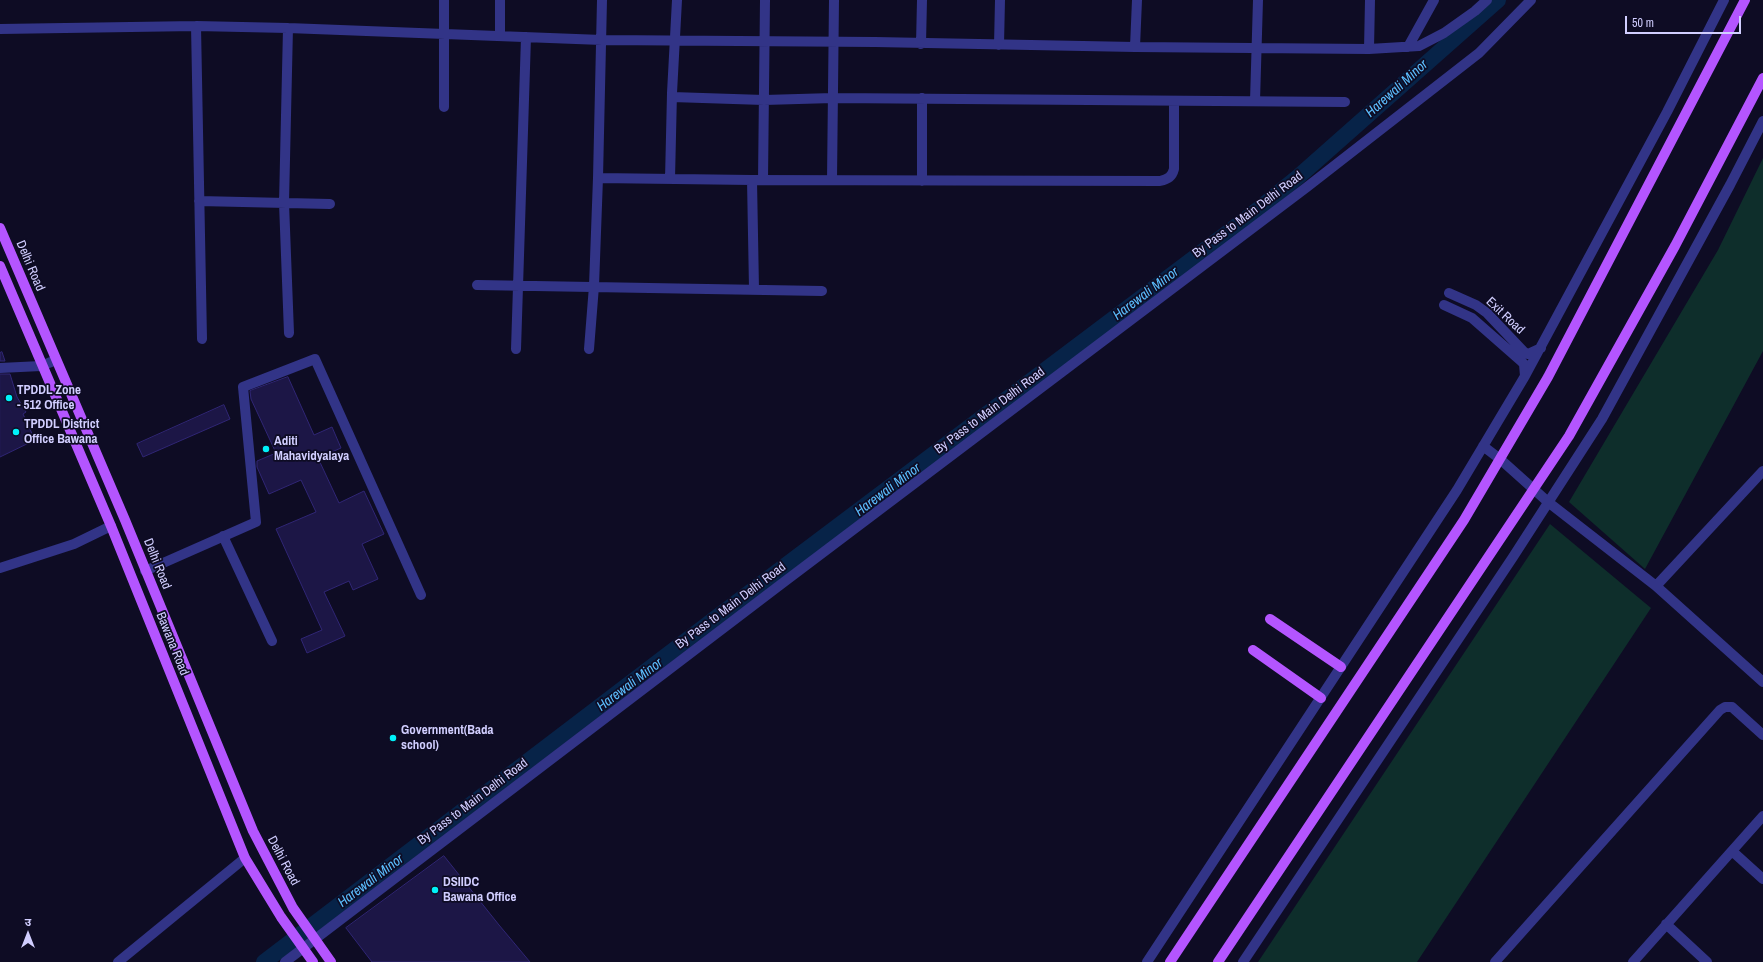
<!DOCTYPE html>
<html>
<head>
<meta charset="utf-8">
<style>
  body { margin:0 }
  #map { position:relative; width:1763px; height:962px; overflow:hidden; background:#0e0c24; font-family:"Archivo Narrow","Noto Sans Devanagari",sans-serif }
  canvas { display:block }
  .north { position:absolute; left:8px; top:914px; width:40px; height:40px; -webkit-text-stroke:3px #0e0c24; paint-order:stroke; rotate:0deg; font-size:11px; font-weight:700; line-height:16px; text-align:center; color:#d1ceff }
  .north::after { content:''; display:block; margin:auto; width:14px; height:18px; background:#d1ceff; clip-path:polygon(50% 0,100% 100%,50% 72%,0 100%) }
  .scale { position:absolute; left:1625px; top:16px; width:116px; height:18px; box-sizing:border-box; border:2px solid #d1ceff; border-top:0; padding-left:5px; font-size:12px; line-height:14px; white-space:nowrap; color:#d1ceff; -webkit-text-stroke:3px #0e0c24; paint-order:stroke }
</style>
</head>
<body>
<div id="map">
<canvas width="1763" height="962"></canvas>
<div class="north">उ</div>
<div class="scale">50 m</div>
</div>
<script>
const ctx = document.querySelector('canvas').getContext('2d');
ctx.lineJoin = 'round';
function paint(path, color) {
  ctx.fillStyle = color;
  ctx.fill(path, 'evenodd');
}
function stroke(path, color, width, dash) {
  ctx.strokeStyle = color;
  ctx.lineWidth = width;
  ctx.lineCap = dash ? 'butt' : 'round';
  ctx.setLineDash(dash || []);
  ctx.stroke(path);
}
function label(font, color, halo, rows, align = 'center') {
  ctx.font = font + ' "Archivo Narrow",sans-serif';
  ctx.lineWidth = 3.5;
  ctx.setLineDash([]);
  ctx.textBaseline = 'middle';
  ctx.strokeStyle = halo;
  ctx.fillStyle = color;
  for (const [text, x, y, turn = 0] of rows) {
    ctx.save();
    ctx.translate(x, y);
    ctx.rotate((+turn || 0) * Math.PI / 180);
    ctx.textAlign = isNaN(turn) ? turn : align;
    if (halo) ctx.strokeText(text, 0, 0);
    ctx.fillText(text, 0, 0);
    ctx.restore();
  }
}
paint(new Path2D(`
  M1763 158V351L1645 569 1569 502 1718 250Z
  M1550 524 1651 608 1417 962H1258Z`), '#0e2e2b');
stroke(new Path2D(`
  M264 962 713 620 1250 216 1298 177 1498 0`), '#072348', 16);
const building = new Path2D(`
  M2 352 5 361H0V353Z
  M0 374H10L17 397 26 412 23 414 35 440 0 457Z
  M288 377 314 435 332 427 341 448 318 458 339 503 364 491 384 534 362 544 378 579 353 590 349 581 324 592 345 636 307 653 301 639 322 630 276 529 316 512 301 480 269 494 257 467V461L276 453 251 399 250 391Z
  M224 405 230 419 143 457 137 444Z
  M444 856 499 925 530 962H372L346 928Z`);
paint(building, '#1c1646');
stroke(building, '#302675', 1);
stroke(new Path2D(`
  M196 26 202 339
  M288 28 284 203 289 333
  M0 29 196 26 288 28 602 40 875 42 1135 47 1137 0
  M500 36V0
  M921 44 922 0
  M999 45 1000 0
  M1135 47 1369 49 1419 46 1444 33 1475 11 1487 0
  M1408 47 1434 0
  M1369 49 1370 0
  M672 97 764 100 833 98 1345 102
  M1255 101 1258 0
  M444 107V0
  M598 178 602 0
  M670 179 672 93 677 0
  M752 180 754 289
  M763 180 765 0
  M832 180 834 0
  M922 181V98
  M199 201 330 204
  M477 285 822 291
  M1449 293 1476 305 1487 313 1524 352 1528 354 1541 348
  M1444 305 1472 318 1521 361 1524 364 1525 376
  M516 349 526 37
  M589 349 594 286 598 178 752 180 1160 181C1168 179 1172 177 1174 169V101
  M0 368 41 366 56 360
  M1483 446 1500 459 1548 502 1656 586 1763 682
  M223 536 272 641
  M0 568 74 544 111 526
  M145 571 256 522 243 387 315 359 421 595
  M1656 586 1763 471
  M1732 851 1763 879
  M1666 924 1707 962
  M118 962 245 858
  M285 962 780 585 1307 187 1479 53 1531 0
  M1147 962 1457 490 1525 376 1667 112 1724 0
  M1243 962 1513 557 1602 419 1730 185 1763 121
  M1495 962 1720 710 1725 707H1732L1763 735
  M1633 962 1763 816`), '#323487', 10);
stroke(new Path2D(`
  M0 228 125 520 253 831 293 908 331 962
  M0 266 111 526 245 858 281 917 313 962
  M1270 619 1341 667
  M1253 650 1321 698
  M1170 962 1464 520 1548 377 1745 0
  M1218 962 1569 436 1675 246 1763 78`), '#b455ff', 10);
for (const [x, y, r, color] of [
  [9,398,4,"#00f1f9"],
  [16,432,4,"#00f1f9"],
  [266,449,4,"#00f1f9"],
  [393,738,4,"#00f1f9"],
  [435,890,4,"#00f1f9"]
]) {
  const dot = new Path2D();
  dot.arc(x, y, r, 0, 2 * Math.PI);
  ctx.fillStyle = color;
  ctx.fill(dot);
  stroke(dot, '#0e0c24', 1.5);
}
label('13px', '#d1ceff', '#0e0c24', [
  ["By Pass to Main Delhi Road",1248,215,-37],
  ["Delhi Road",30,266,67],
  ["Exit Road",1505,316,43],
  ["By Pass to Main Delhi Road",990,411,-37],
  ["Delhi Road",157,564,68],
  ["By Pass to Main Delhi Road",731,606,-37],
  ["Bawana Road",172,644,68],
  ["By Pass to Main Delhi Road",473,802,-37],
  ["Delhi Road",283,861,62]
]);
label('bold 13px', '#d1ceff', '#0e0c24', [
  ["TPDDL Zone",17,391],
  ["- 512 Office",17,406],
  ["TPDDL District",24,425],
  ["Office Bawana",24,440],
  ["Aditi",274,442],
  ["Mahavidyalaya",274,457],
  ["Government(Bada",401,731],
  ["school)",401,746],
  ["DSIIDC",443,883],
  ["Bawana Office",443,898]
], 'left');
label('italic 14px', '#5cbfff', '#0e0c24', [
  ["Harewali Minor",1397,89,-42],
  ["Harewali Minor",1146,294,-37],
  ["Harewali Minor",888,490,-37],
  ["Harewali Minor",630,685,-37],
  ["Harewali Minor",371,881,-37]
]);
</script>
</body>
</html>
